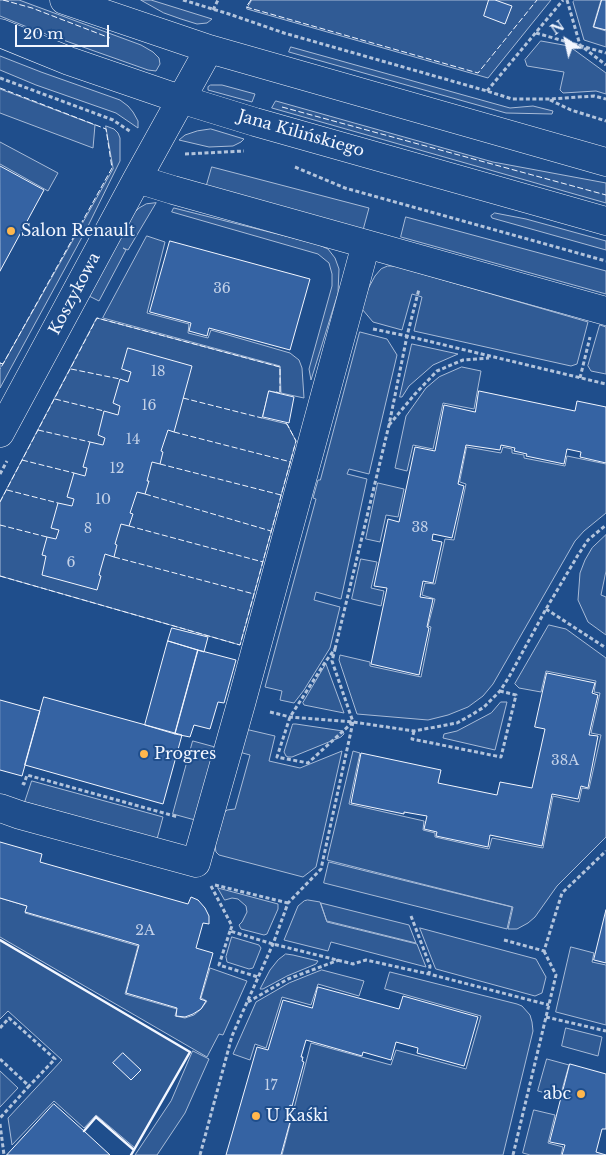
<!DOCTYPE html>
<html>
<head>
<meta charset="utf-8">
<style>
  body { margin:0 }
  #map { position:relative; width:606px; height:1155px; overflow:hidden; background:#1f4e8c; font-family:"Libre Baskerville",serif }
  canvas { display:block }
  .north { position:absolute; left:541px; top:15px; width:50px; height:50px; -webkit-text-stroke:4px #1f4e8c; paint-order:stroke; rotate:325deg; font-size:14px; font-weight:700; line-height:20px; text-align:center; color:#f2f6ff }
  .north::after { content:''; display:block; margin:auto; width:18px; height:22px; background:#f2f6ff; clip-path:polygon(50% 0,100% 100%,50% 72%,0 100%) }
  .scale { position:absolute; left:15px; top:25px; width:94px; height:22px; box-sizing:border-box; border:2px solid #f2f6ff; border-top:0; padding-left:6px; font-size:15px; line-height:18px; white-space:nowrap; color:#f2f6ff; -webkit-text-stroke:4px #1f4e8c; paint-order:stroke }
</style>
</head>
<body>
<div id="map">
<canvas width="606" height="1155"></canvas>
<div class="north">N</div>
<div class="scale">20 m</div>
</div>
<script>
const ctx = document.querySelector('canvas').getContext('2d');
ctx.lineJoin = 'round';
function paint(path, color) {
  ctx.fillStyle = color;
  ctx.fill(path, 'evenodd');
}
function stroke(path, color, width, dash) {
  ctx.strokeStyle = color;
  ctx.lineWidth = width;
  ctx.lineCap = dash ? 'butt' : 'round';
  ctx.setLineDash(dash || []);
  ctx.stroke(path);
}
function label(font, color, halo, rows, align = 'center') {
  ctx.font = font + ' "Libre Baskerville",serif';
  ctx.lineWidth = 4;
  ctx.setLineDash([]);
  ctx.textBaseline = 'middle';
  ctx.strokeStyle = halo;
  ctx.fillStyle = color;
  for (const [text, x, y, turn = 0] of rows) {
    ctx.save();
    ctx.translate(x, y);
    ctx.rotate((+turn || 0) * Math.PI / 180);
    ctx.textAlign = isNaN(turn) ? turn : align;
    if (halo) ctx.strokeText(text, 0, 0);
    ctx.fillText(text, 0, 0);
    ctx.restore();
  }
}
const built = new Path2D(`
  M0 0H19L141 45 153 52 159 58 160 64 156 71 148 70 32 29 0 16Z
  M141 0H151L212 19 207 23 197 24 181 19 164 13Z
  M252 0H551L488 78 247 9Z
  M575 0H601L593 27 606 31V47L584 40 573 2Z
  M541 41 569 46 606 73V94L596 91 563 93 560 90 564 72 527 66 525 60Z
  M291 47 510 108 533 106 553 111 552 114 506 113 289 52Z
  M0 56 41 72 120 100 128 106 133 112 138 121V128L116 113 36 85 0 70Z
  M211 85H222L255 94 252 102 208 90V87Z
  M0 89 95 125 93 148 0 113Z
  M276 101 493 162 606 183V203L272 108Z
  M106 126 114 129 118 133 120 138V161L87 228 0 388V363L3 364 113 169Z
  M211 129 244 139 241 142 233 146 209 147 179 140 185 135 197 131Z
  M0 142 58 173 48 191 0 164Z
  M212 167 369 208 363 230 206 188Z
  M156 203 128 250 123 248 126 250 99 301 89 296 133 214 139 208 146 204Z
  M174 208 317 244 328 249 335 258 339 269 338 293 311 380 309 369 332 286V274L329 263 318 254 172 212Z
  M495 213 526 219 606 241V250L492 218 491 216Z
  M406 217 606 271V294L401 237Z
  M147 236 165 242 147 313 189 324 188 333 208 338 211 330 290 353 299 360 302 368 304 398 281 393 280 366 103 318Z
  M388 266H395L588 322 577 364 571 366 414 331 422 297 412 294 402 330 373 322 362 309 368 289 375 276 381 269Z
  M97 318 280 367V393L269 391 262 418 287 424 296 441 240 645 0 576V502Z
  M600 325 606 327V374L591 371 588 366Z
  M360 332 387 339 397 355 369 474 349 469 347 474 367 479 341 599 316 592 314 600 340 607 330 648 304 690 294 703 280 700 282 691 265 687 316 499 313 498 318 480H320Z
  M412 344 458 354 433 365 409 386 402 397H400Z
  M462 367 481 371 474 409 443 403 433 449 413 445 407 471 395 468 406 416 426 388 439 377Z
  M467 447 501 453 503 447 512 449V453L524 455V458L565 466 567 456 606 464V513L584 531 575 541 493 684 483 696 468 707 448 715 428 720 357 714 339 660 340 655 370 662V666L421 677 431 627 428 626 435 599 422 595 425 583 435 584 445 539 454 540 466 484 460 482Z
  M378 483 404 489 398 517 386 515 380 542 366 539Z
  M606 535V571L601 595 606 597V635L588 622 578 600 580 573 585 560 592 548Z
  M361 559 377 562 371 588 384 591 381 606 352 599Z
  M549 625 566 629 606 658V837L557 886 535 917 528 923 517 929H508L513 907 327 860 353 751 360 753 349 804 424 821 423 830 435 833V837L489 849 492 838 543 848 553 796 579 802 582 788 589 789 601 735 591 733 600 693 594 692 596 681 546 671 541 692 519 688 515 684Z
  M326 664 344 713 304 705 303 703Z
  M501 702H507L495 750 443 738 444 734 457 731 491 713Z
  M293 724H296L343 731 344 734 341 737 292 757H288L286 756 284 752 292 726Z
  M245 729 275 736 269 761 300 768 342 751 316 867 303 877 219 855 216 852 215 846 224 813 227 810 235 809 250 755 239 752Z
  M193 741 215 747 195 820 173 814Z
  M32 781 163 817 157 839 25 802Z
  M329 862 512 907 507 929 324 883Z
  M218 888 278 904V909L267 934 264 935 241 929 239 925 242 922 247 912 246 906 238 899 232 898 225 900Z
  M0 898 27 906 25 913 138 946 125 994 177 1009 175 1016 185 1018 194 1015 201 1009 207 1001 201 998 210 968 247 981 223 1035 219 1034 207 1057 0 937Z
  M308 900 320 902 327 922 417 944 426 967 331 942 328 951 284 940 298 906 304 901Z
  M321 903 409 925 416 943 327 921Z
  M420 928 536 959 546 977 542 993 535 996 436 969Z
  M232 937 259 945 261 948 253 968 249 969 227 962 226 957Z
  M0 940 190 1052 135 1148 96 1115 84 1128 54 1101 12 1145 8 1118 62 1060 8 1011 0 1019Z
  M571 947 594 953 592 962 606 965V1025L556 1012Z
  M286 954 293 955 318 961 316 964 287 976 263 989H260L270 970 278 960Z
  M322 970 364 981 359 996 318 984 311 1005 282 997 266 1048 255 1044 250 1060 233 1054 256 1002 289 983Z
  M390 972 517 1004 522 1006 530 1015 532 1022 533 1031 503 1155H282L311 1043 391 1065 396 1050 466 1069 481 1016 385 989Z
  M566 1028 602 1037 598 1056 562 1046Z
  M193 1051 209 1059 185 1113 157 1155H135L171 1101Z
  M547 1059 569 1065 560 1097 538 1091Z
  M0 1071 18 1088 0 1107Z
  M534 1110 555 1115 548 1143 563 1147 561 1155H530L523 1153Z`);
paint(built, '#305b95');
stroke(built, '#a8bbd7', 1);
const building = new Path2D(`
  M489 0H495L512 6 505 24 484 16Z
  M602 0H606V30L594 27Z
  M0 166 44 190 0 271Z
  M170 241 310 279 290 350 209 328 207 336 189 331 191 323 150 312Z
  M128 348 192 366 174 432 168 430 161 451 163 452 160 464 152 462 147 481H149L145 494 137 492 130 513 133 514 129 526 121 524 115 544 117 545 114 557 105 554 99 575 101 576 97 590 42 575 46 556 42 555 47 537 56 539 59 530 51 528 58 503 72 506 74 499 67 497 74 473 85 476 87 468 83 467 90 442 103 445 105 438 98 435 104 411 118 415 120 406 113 403 120 379 128 382 131 372 122 369Z
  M269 391 294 397 289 423 263 417Z
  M479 391 575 411 577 401 606 407V463L580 457 581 452 567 449 564 464 526 456 527 454 514 451 515 448 501 445 500 450 466 445 458 484 464 486 452 538 433 534 432 540 442 542 433 583 423 581 420 597 433 599 427 627 429 628 419 675 371 664 387 588 374 586 388 519 399 522 415 447 435 451 444 405 475 412Z
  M172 628 208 637 204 652 168 641Z
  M168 641 198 650 175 734 145 725Z
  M198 650 236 660 224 703 218 702 210 729 194 725 190 737 175 734Z
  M547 673 595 683 592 693 598 695 589 735 598 736 588 788 581 786 578 799 552 794 542 846 490 835 488 847 436 836 437 832 424 829 427 816 404 812V814L351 803 361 753 441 770 438 783 497 795 500 782 532 788 545 729 535 727Z
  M44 697 182 735 163 804 25 765Z
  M0 700 40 711 22 776 0 770Z
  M0 842 42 854 40 862 188 904 191 897 198 900 205 908 209 916V924L203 923 196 948 213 953 200 999 206 1001 201 1009 193 1014 185 1017 176 1016 177 1008 126 993 139 945 25 912 27 906 0 898Z
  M606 910V963L594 960Z
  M318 987 399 1009 403 996 478 1017 464 1066 417 1053 418 1048 396 1042 391 1060 363 1052 362 1056 306 1040 301 1057H303L302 1061 304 1062 292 1106 290 1105 285 1120 290 1122 281 1155H226L257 1047 268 1050 283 1000 312 1008Z
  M123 1053 141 1070 131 1080 113 1063Z
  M570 1064 606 1074V1129H602L596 1152 606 1155H562L565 1145 550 1142Z
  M54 1104 84 1131 110 1155H7Z`);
paint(building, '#3563a3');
stroke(building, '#f2f6ff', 1);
const minor = new Path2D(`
  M64 0 209 49 606 162
  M0 33 69 61 180 99 255 122 606 221
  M137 179 173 190 606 311
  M0 433 137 179 209 49
  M0 808 20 815 196 863 241 704 366 244`);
stroke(minor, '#f2f6ff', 29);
stroke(new Path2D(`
  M183 0 229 14 284 33 487 91 512 99H550L594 96 606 99
  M567 0 580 45 606 65
  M213 10 218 0
  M536 33 606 53
  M0 78 113 120 131 132
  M487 91 563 0
  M550 100 571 110 606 121
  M185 154 244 151
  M295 167 345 188 606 261
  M373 329 407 336 606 384
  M580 378 590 337
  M389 425 415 394 437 371 463 360 489 358
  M0 474 7 461
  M546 609 606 648
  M335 649 389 425 407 336 419 289
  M270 712 290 717 353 722 414 731 457 723 473 714 484 707 500 691 509 677 546 609 578 555 588 540 606 525
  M414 731 412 739 501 757 516 695 500 691
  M22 783 24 784 27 775 178 817
  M215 885 288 903
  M211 886 232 926 230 931 273 944 353 964 366 960 429 974 549 1005
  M411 916 430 966 429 974
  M230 931 219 965 258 977
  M504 940 544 951 562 893 606 851
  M248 1002 288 979 339 960
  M546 1017 606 1031
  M0 1028 9 1018 55 1059 29 1086
  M0 1059 29 1086 0 1118
  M0 1124 4 1155
  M200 1155 232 1036 273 944 288 903 321 869 353 722 332 661 335 649 326 661 290 717 277 757 308 763 353 722
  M513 1155 556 975 544 951`), '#b3c4dc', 3, [4, 2.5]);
stroke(minor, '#1f4e8c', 28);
stroke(new Path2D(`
  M3 0 32 8 110 38
  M251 0 246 7 478 73 537 0
  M0 88 106 129 112 168 3 364
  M282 107 606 195
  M0 363 3 364 0 369
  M71 369 120 379
  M183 398 262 418
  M55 399 104 411
  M38 430 90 442
  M174 432 291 462
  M22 460 74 473
  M160 464 281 495
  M7 490 58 503
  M145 494 271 531
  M0 502 97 318 280 367V393L276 392
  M0 525 47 537
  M129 526 263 562
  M114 557 254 594
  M0 576 240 645 296 441 287 424 284 423`), '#f2f6ff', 1, [6, 2.5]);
stroke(new Path2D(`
  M0 940 190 1052 131 1155
  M84 1131 96 1117 134 1150`), '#f2f6ff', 2.5);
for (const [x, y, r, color] of [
  [11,231,5,"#ffb74d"],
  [144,754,5,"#ffb74d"],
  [581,1094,5,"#ffb74d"],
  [256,1116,5,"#ffb74d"]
]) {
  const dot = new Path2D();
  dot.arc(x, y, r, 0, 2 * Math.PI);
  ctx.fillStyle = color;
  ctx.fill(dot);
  stroke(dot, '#1f4e8c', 2);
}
label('14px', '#c3d1e8', null, [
  ["36",222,289],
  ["18",158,372],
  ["16",149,406],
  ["14",133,440],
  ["12",117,469],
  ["10",103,500],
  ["38",420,528],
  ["8",88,529],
  ["6",71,563],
  ["38A",565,761],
  ["2A",145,931],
  ["17",271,1086]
]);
label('16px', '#f2f6ff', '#1f4e8c', [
  ["Jana Kilińskiego",301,134,16],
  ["Koszykowa",75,294,-62]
]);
label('16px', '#f2f6ff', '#1f4e8c', [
  ["Salon Renault",21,231],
  ["Progres",154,754],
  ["abc",571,1094,"right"],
  ["U Kaśki",266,1116]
], 'left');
</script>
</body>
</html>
